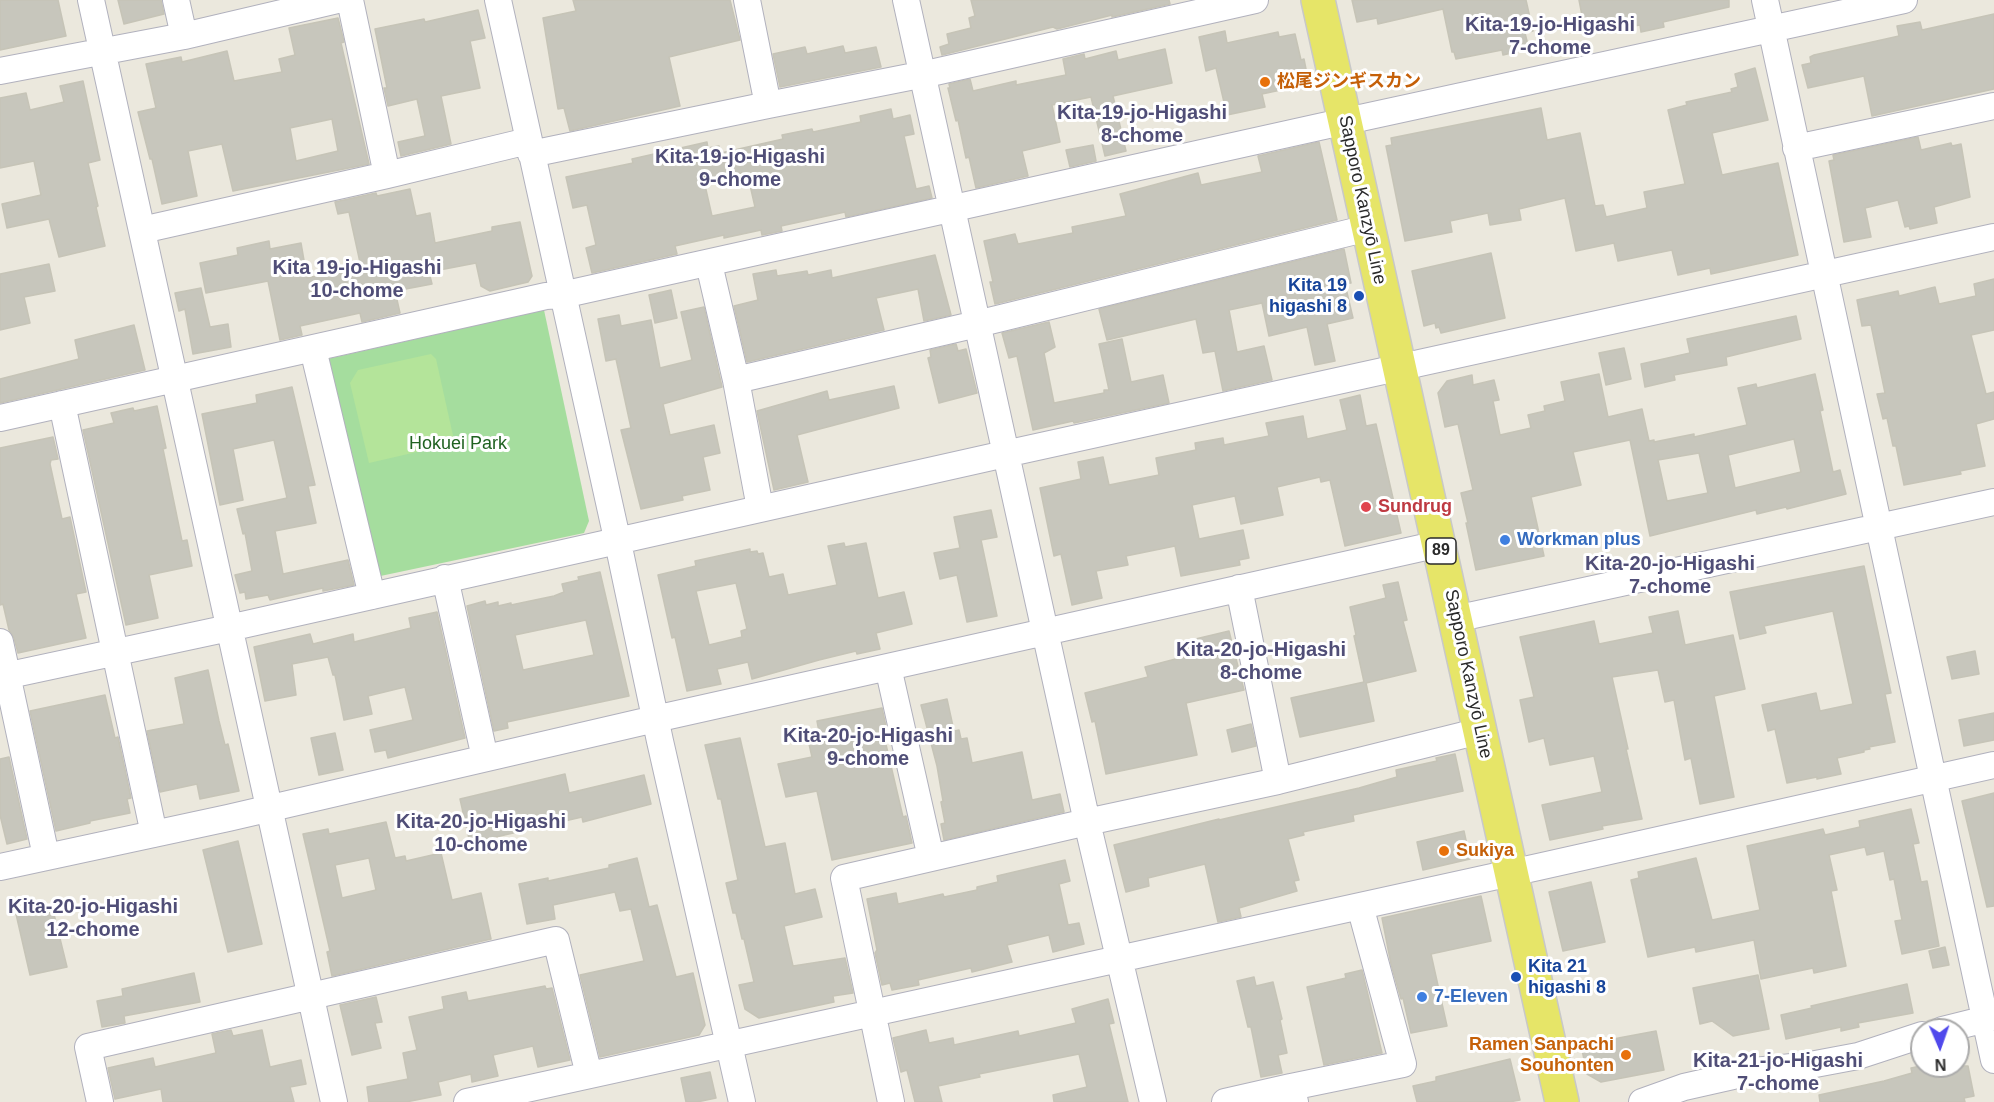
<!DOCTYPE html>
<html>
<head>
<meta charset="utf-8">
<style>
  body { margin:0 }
  #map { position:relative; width:1994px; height:1102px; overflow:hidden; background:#ebe8dd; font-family:Helvetica,sans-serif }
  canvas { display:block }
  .north { position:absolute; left:1910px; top:1018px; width:60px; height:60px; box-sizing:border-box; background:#fff; border:2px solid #aaa; border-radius:50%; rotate:178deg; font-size:16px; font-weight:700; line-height:24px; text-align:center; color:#2a2a2a }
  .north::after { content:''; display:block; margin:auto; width:21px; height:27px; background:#5049ec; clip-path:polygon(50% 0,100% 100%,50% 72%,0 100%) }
</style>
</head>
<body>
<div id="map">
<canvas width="1994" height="1102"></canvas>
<div class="north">N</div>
</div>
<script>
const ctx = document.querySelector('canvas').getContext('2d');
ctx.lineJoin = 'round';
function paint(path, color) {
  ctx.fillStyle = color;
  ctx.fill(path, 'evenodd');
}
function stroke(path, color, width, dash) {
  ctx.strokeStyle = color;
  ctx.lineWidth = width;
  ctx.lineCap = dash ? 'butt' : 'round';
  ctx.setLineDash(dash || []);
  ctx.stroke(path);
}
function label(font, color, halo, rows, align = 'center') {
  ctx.font = font + ' Helvetica,"Noto Sans JP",sans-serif';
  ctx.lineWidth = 6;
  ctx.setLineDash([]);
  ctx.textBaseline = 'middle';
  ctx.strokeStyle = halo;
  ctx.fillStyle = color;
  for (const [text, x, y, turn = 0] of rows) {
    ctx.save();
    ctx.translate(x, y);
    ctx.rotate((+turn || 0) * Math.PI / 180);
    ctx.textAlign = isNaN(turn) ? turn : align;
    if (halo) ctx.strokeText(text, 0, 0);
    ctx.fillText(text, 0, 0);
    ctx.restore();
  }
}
paint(new Path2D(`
  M544 310 589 521 584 533 371 578 327 359Z`), '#a5dd9e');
paint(new Path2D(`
  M431 354 436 359 454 440 447 445 369 463 350 383 358 370Z`), '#b4e49a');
const building = new Path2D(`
  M0 0H58L66 36 0 50Z
  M118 0H161L164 14 124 24Z
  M573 0H730L740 40 669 57 680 106 570 131 564 108 558 109 543 18 576 11Z
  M971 0H1169L1170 4 1112 17V15L1057 29 1053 27 942 55 940 47 949 44 947 34 971 28 969 18 975 16Z
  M1352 0H1526L1533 31 1525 33 1529 49 1503 55 1502 50 1456 59 1454 52H1452L1443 9 1378 24 1377 18 1357 22Z
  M1579 0H1729V7L1663 22 1664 27 1641 32 1640 25 1598 32 1596 24 1584 26Z
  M478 10 485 38 470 41 480 88 441 96 451 144 401 156 398 142 425 136 417 99 388 106 384 88H387L375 29 424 19 425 22Z
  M1994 14V89L1872 116 1864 76 1808 88 1802 65 1811 63 1810 57 1814 55 1899 36 1897 26 1920 22 1922 30Z
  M338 18 344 42 341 43 369 164 233 191 222 144 188 151 197 196 162 204 152 159H150L138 112 156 108 146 64 181 57 182 62 227 51 234 81 282 72 279 59 295 55 289 28ZM332 119 338 151 296 161 290 128Z
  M1225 31 1227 43 1278 32 1279 37 1295 34 1301 60 1304 59 1309 84 1262 94 1265 107 1227 115 1216 68 1206 71 1199 37Z
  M843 46 845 53 876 47 881 67 780 87 773 54 805 47 807 54Z
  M1165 49 1172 83 1113 96 1126 151 1105 156 1091 97 1052 105 1060 142 1022 151 1028 176 976 188 969 157 966 158 958 120 956 121 948 88H950L949 84 970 79 973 91 1016 81V85L1066 75 1063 59 1084 54 1085 59 1116 51 1118 60Z
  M1755 68 1768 120 1712 133 1722 175 1778 163 1798 255 1711 274 1710 268 1678 275 1672 250 1618 261 1614 243 1576 251 1565 198 1519 209 1521 220 1490 225 1488 213 1450 221 1452 232 1405 241 1386 146 1392 145 1391 138 1541 108 1547 140 1580 133 1595 206 1603 205 1606 217 1647 208 1644 192 1685 184 1668 110 1687 105 1686 102 1732 92 1731 89 1738 87 1735 74Z
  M83 81 100 160 88 163 98 206 96 207 105 246 59 257 49 219 7 228 2 204 41 195 34 161 0 168V98L26 93 30 110 64 102 60 86Z
  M891 109 893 119 910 115 914 134 904 136 916 189 929 186 932 198 846 217 845 212 781 226 782 231 762 235 761 230 724 238V235L675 246 677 254 592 273 586 248 596 245 587 205 573 208 566 177 633 163 632 159 707 142 708 148 719 146 721 153 783 139 782 135 812 129 813 132 861 122 860 116ZM747 172 755 207 712 216 704 181Z
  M1918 137 1921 150 1951 143 1952 146 1961 144 1970 197 1934 207 1937 223 1910 229 1909 226 1905 227 1898 200 1865 208 1871 237 1844 242 1829 161 1834 160 1833 155Z
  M1319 142 1337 220 995 304 990 282H993L984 241 1015 234 1018 244 1073 233 1072 227 1126 216 1120 194 1198 173 1201 185 1262 172 1258 156Z
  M1093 145 1096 161 1070 167 1066 150Z
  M410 189 416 216 430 213 435 243 492 231V227L520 222 532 276 528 282 490 291 481 286 476 263 429 272 432 284 395 291 400 313 362 322 360 313 300 326 302 335 280 340 268 281 206 293 200 263 238 255 237 248 269 241 270 249 301 243 307 278 361 267 349 212 338 214 335 202 376 193 377 196Z
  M1344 249 1351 283 1345 284 1353 318 1327 324 1335 361 1315 365 1307 327 1269 336 1262 303 1229 310 1237 352 1264 346 1272 380 1223 391 1215 351 1203 353 1196 319 1107 340 1099 309Z
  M1491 253 1505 318 1441 333 1439 327 1436 328 1435 323 1424 326 1412 271Z
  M935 255 951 315 924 321 918 289 876 298 884 330 747 362 734 306 758 300 753 274 776 270 777 276 807 271 808 275 831 270 832 278Z
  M49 264 55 291 24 297 30 323 0 330V274Z
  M1994 279V330L1971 335 1986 394 1994 392V419L1976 424 1985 466 1960 471 1961 474 1904 485 1896 446H1893L1887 418 1883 419 1877 394 1885 393 1871 325 1862 326 1857 300 1898 291 1899 296 1935 287 1939 304 1976 296 1974 284Z
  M201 288 210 327 228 324 231 347 193 354 185 309 179 311 175 293Z
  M671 290 677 318 655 323 649 295Z
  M704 307 722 387 663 404 670 435 714 425 720 453 703 457 710 490 682 496 683 500 641 509 621 430 631 428 616 359 606 361 598 319 619 315 621 326 651 320 660 368 692 360 681 312Z
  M1796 316 1801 339 1726 357 1727 365 1674 375 1675 380 1645 387 1641 364 1690 353 1687 339Z
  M1049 322 1055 347 1044 353 1054 403 1104 393V390H1109L1099 344 1122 339 1131 382 1163 375 1169 403 1074 423 1073 421 1033 430 1017 356 1009 358 1002 333Z
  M134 325 145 370 0 403V379L79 359 75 340Z
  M956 344 958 351 966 349 977 393 939 403 928 358 931 357 930 350Z
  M1624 348 1631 379 1606 385 1599 353Z
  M1599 374 1608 417 1642 409 1649 441 1654 440V442L1694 434V437L1747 425 1738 388 1756 384 1757 388 1815 374 1823 410 1820 411 1833 472 1840 470 1846 494 1787 509 1786 507 1757 514 1756 510 1650 536 1630 440 1573 452 1581 485 1531 497 1544 556 1476 570 1466 523H1468L1461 493 1473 490 1458 424 1445 427 1438 393 1447 381 1472 375 1473 385 1494 380 1499 400 1493 401 1500 435 1531 428 1528 415 1545 411 1544 406 1565 401 1561 382ZM1794 439 1801 472 1735 488 1728 455ZM1699 453 1708 493 1667 501 1658 460Z
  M894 386 899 408 797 435 808 482 774 490 757 411 827 391 829 400Z
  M292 387 315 485 308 486 316 523 275 531 283 574 348 560 354 585 323 591V588L270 600 268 595 246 599 245 592 240 593 235 575 252 571 245 533 243 534 237 509 287 498 274 440 233 449 243 500 220 505 202 414 257 403 256 395Z
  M1360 395 1366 426 1376 424 1401 533 1345 546 1330 480 1321 482 1320 477 1277 487 1283 515 1241 524 1235 496 1192 505 1199 539 1243 530 1249 558 1239 560 1240 565 1181 576 1175 546 1126 556 1128 565 1096 571 1102 598 1072 605 1061 554 1054 556 1040 488 1081 479 1078 462 1103 457 1109 485 1159 475 1156 458 1196 450 1195 443 1223 438 1224 445 1269 436 1266 423 1303 416 1307 439 1347 430 1340 400Z
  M157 406 166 448 163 449 182 541 187 540 192 566 149 575 158 618 126 625 83 430 114 423 111 413 133 408 134 411Z
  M53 437 58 459 51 460 50 464 62 519 70 517 86 592 76 594 86 638 18 653 14 638 9 630 3 604 0 605V448Z
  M991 510 997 537 981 540 997 616 967 622 957 575 940 579 934 553 960 548 954 517Z
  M844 543 845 547 866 543 878 598 904 592 912 624 876 633 880 649 857 654 856 651 819 660 752 679 748 662 717 669 721 684 687 691 675 637 672 638 658 575 696 566 695 561 750 549V552L757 551 758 554 763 553 769 577 783 574 788 595 837 585 828 546ZM736 583 747 629 741 631 742 637 709 645 696 591Z
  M1864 566 1891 693 1885 694 1895 742 1869 747 1870 749 1864 750V752L1837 758 1841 774 1817 779V777L1787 783 1775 729 1768 731 1762 705 1816 693 1820 711 1853 704 1833 611 1764 626 1766 633 1740 639 1730 592Z
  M600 572 629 696 507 722 508 728 494 731 467 606 485 601 486 605 498 602V606L511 603V605L554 596 564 592 562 584 579 580 578 577ZM586 620 594 655 523 670 515 635Z
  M1398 582 1407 620 1403 621 1416 671 1366 683 1374 721 1300 737 1291 698 1364 682 1354 636 1356 635 1350 607 1386 598 1383 585Z
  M1678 611 1685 645 1733 635 1745 689 1714 696 1734 797 1700 804 1691 758 1685 760 1674 700 1665 702 1658 670 1612 677 1628 749H1626L1642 819 1602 826 1603 829 1550 840 1542 805 1602 792 1594 756 1550 765 1544 738 1529 742 1520 700 1534 697 1520 637 1594 621 1599 644 1653 633 1649 617Z
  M437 612 465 738 388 758 386 750 375 752 370 730 413 720 405 687 368 696 372 714 344 720 335 675H333L328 657 292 664 296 695 265 701 254 647 310 634 313 644 353 634 354 642 411 628 409 618Z
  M1229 631 1244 690 1186 703 1197 755 1106 774 1095 721 1092 722 1085 693 1148 677 1145 667 1187 656 1183 642Z
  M1975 651 1979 674 1952 679 1947 657Z
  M208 670 219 721 225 745 228 744 239 791 200 799 197 784 160 792 147 731 184 724 175 678Z
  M105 695 115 738 118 737 131 798 127 799 130 813 90 821V823L56 831 30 711Z
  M947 699 954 731 959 730 961 739 967 738 972 763 1022 752 1032 800 1060 794 1064 812 944 840 941 824 945 823 941 802 943 801 937 766 921 705Z
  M882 708 888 736H884L903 817 906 816 912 843 832 860 817 791 786 797 778 764 812 757 809 744 821 742 817 721Z
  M1994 713V740L1964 746 1959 720Z
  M1251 724 1256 746 1232 752 1227 730Z
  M335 733 343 770 319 775 311 738Z
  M740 738 765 847 785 843 795 894 815 889 822 917 784 926 793 966 845 958 853 993 833 996 834 1002 759 1018 745 1009 739 985 754 982 744 939H742L736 913H733L726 883 738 880 721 799H718L705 745Z
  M1455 754 1463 791 1353 815 1354 821 1303 832 1304 835 1288 839 1299 880 1294 881 1297 891 1239 908 1241 917 1218 922 1205 864 1148 878 1149 886 1126 892 1114 845 1219 819V820L1359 788 1397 777 1396 770 1437 761 1436 758Z
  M9 757 27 839 7 844 0 815V759Z
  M565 774 569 793 644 775 651 804 583 822 582 817 470 843 460 799Z
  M1994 793V906L1987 907 1962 801Z
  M1911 809 1919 843 1913 844 1921 882 1927 881 1939 946 1902 954 1895 921 1902 920 1894 879 1890 880 1884 851 1867 855 1865 847 1829 855 1837 890 1831 891 1846 966 1814 973 1813 968 1761 979 1754 940 1696 952 1695 947 1648 957 1631 880 1639 878 1638 872 1696 858 1712 920 1760 910 1747 846 1823 829 1825 835 1860 827 1859 821Z
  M386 822 395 858 405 856 406 861 441 853 452 900 481 893 491 939 332 976 327 952 330 951 303 834 328 829 329 834ZM369 858 376 890 342 898 335 865Z
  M1464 831 1470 859 1423 870 1417 842Z
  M238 841 262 944 228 952 203 850Z
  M637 858 649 907 657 905 676 977 693 973 705 1025 699 1035 600 1057 580 975 644 961 631 909 620 911 615 892 553 905 555 919 527 924 519 884 548 878V881L609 868V865Z
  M1065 860 1070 881 1059 884 1068 925 1079 923 1084 944 1053 952 1049 935 1007 945 1012 962 972 972 971 968 918 980 919 985 892 990 890 983 882 985 875 953 877 950 867 899 896 893 898 904 943 894 944 897 977 890V887L998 882 997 876Z
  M1591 882 1605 942 1563 951 1549 892Z
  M1481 896 1491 941 1431 954 1447 1026 1411 1033 1403 998 1401 999 1391 964 1382 918Z
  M52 906 67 967 30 975 16 914Z
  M1945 947 1949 965 1933 968 1929 951Z
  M1362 970 1382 1053 1324 1065 1307 987 1346 978 1345 974Z
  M194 973 200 1002 124 1016 125 1023 102 1027 97 1001 123 996 122 989Z
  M1758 975 1769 1029 1733 1036 1712 1021 1700 1024 1693 988Z
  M1254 977 1256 986 1273 982 1282 1019 1280 1020 1287 1053 1278 1055 1282 1073 1261 1077 1251 1027H1248L1237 981Z
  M1907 984 1913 1013 1858 1023 1859 1027 1841 1031V1027L1786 1039 1781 1015 1812 1008 1811 1006Z
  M545 986 546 989 552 988 570 1060 538 1067 533 1046 493 1055 498 1076 472 1082 471 1074 438 1082 441 1095 406 1102H369L367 1087 408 1079 403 1053 417 1050 409 1017 444 1009 442 997 466 992 468 1001Z
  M376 997 382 1022 375 1023 381 1048 352 1055 340 1005Z
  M1108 999 1114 1023 1109 1024 1128 1102H1054L1053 1095 1087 1087 1079 1054 979 1074 980 1077 938 1086 942 1102H915L907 1070 901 1072 893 1038 926 1030 929 1043 953 1038 954 1045 1018 1031 1019 1036 1076 1023 1072 1009Z
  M231 1030 233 1036 262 1030 270 1067 301 1060 306 1084 290 1087 294 1102H163L161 1089 115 1099 108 1068 153 1058 155 1067 216 1053 212 1034Z
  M1656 1031 1664 1070 1601 1082 1587 1074 1581 1045Z
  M1510 1059 1520 1100 1509 1102H1417L1413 1086 1436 1081V1077Z
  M1921 1066H1968L1974 1096 1964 1098 1965 1102H1820L1819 1095 1884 1081 1912 1073 1911 1068Z
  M710 1072 716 1098 697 1102H686L681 1078Z`);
paint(building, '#c7c6bc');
stroke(building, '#c6c4b7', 1.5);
const minor = new Path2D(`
  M91 0 334 1102
  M176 0 184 36
  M350 0 387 175
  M498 0 620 552 660 741 742 1102
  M747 0 768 105
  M906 0 1087 822 1153 1102
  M1765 0 1994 1060
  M0 71 184 36 337 0
  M1796 148 1994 106
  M531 154 768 105 935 72 1255 0
  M142 230 387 175 528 141
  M709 264 736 380 760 508
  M313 349 372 596
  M736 380 977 324 1368 228
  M62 404 154 834
  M0 418 546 296 562 295 1319 127 1904 0
  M445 578 485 758
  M1239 588 1278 781
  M1455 619 1994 502
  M0 642 46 856
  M888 667 931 858
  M0 677 229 628 1005 454 1994 237
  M0 867 228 818 655 719 1439 544
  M1942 1030 1994 1017
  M1291 1087 1403 1064 1360 906
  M100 1102 88 1047 556 940 589 1075
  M467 1102 1538 867 1994 765
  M891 1102 844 878 1087 822 1278 781 1480 731
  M1225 1102 1291 1087 1295 1102
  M1642 1102 1684 1087 1755 1071 1810 1065 1858 1056 1922 1035`);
const major = new Path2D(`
  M1318 0 1562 1102`);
stroke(minor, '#b1b1bd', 28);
stroke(major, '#c8c8c8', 36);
stroke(minor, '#fff', 26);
stroke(major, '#e6e568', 33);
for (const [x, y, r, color] of [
  [1265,82,6,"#e8710a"],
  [1359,296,6,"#1a4fb4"],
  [1366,507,6,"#e0444e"],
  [1505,540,6,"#3f7fe0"],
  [1444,851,6,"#e8710a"],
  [1516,977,6,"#1a4fb4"],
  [1422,997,6,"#3f7fe0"],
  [1626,1055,6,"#e8710a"]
]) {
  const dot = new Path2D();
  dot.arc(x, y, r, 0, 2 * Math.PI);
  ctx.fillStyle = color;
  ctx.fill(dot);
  stroke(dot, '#fff', 2);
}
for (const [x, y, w] of [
  [1441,551,30]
]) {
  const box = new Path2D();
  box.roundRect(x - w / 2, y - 13, w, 26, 4.5);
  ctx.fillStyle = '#fff';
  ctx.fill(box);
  stroke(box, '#2a2a2a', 1.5);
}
label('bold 16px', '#2a2a2a', null, [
  ["89",1441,551]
]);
label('bold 18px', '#c56008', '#fff', [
  ["松尾ジンギスカン",1277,82],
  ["Sukiya",1456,851],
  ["Ramen Sanpachi",1614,1045,"right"],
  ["Souhonten",1614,1066,"right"]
], 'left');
label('18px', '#2a2a2a', '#fff', [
  ["Sapporo Kanzyō Line",1362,200,78],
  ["Sapporo Kanzyō Line",1468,674,78]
]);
label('bold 18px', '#164399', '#fff', [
  ["Kita 19",1347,286],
  ["higashi 8",1347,307],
  ["Kita 21",1528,967,"left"],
  ["higashi 8",1528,988,"left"]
], 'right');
label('18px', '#206221', '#fff', [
  ["Hokuei Park",458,444]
]);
label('bold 18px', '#be3a42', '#fff', [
  ["Sundrug",1378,507]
], 'left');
label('bold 18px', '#366cbe', '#fff', [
  ["Workman plus",1517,540],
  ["7-Eleven",1434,997]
], 'left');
label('bold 20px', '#504e77', '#fff', [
  ["Kita-19-jo-Higashi",1550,25],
  ["7-chome",1550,48],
  ["Kita-19-jo-Higashi",1142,113],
  ["8-chome",1142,136],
  ["Kita-19-jo-Higashi",740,157],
  ["9-chome",740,180],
  ["Kita 19-jo-Higashi",357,268],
  ["10-chome",357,291],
  ["Kita-20-jo-Higashi",1670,564],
  ["7-chome",1670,587],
  ["Kita-20-jo-Higashi",1261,650],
  ["8-chome",1261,673],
  ["Kita-20-jo-Higashi",868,736],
  ["9-chome",868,759],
  ["Kita-20-jo-Higashi",481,822],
  ["10-chome",481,845],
  ["Kita-20-jo-Higashi",93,907],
  ["12-chome",93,930],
  ["Kita-21-jo-Higashi",1778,1061],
  ["7-chome",1778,1084]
]);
</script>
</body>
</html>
